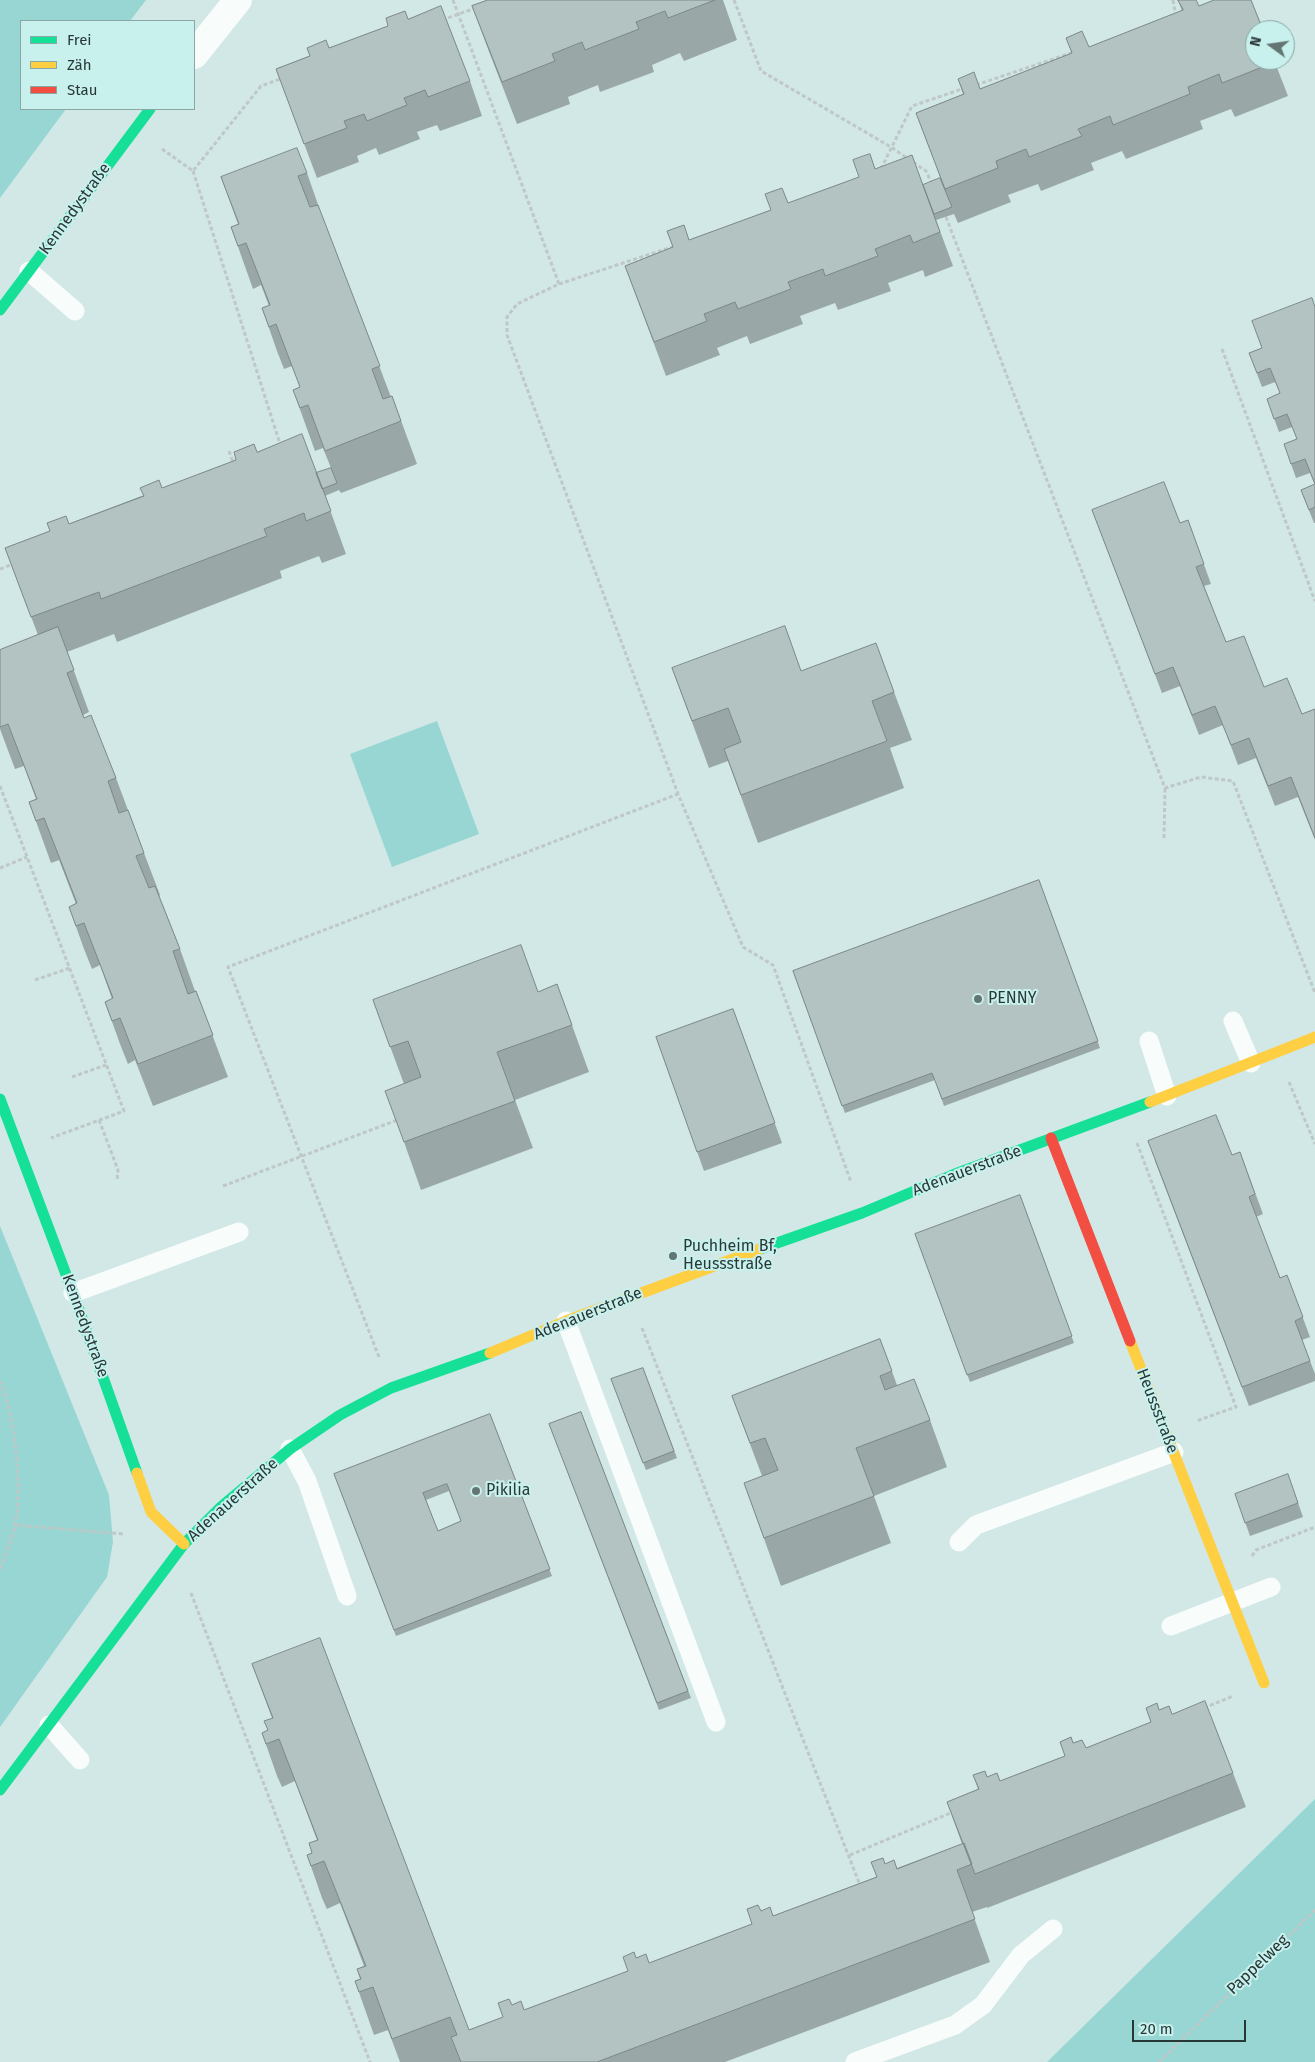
<!DOCTYPE html>
<html>
<head>
<meta charset="utf-8">
<style>
  body { margin:0 }
  #map { position:relative; width:1315px; height:2062px; overflow:hidden; background:#d1e8e6; font-family:"Fira Sans",sans-serif }
  canvas { display:block }
  .legend { position:absolute; left:20px; top:20px; width:175px; height:90px; box-sizing:border-box; background:#c8f1ee; border:1px solid #88a7a5; margin:0; padding:6px 9px; list-style:none; font-size:15px; color:#283837 }
  .legend li { display:flex; align-items:center; gap:10px; height:25px }
  .legend b { width:25px; border:1px solid #88a7a5 }
  .north { position:absolute; left:1245px; top:20px; width:50px; height:50px; box-sizing:border-box; background:#c8f1ee; border:1px solid #88a7a5; border-radius:50%; rotate:284deg; font-size:14px; font-weight:700; line-height:20px; text-align:center; color:#283837 }
  .north::after { content:''; display:block; margin:auto; width:18px; height:22px; background:#637674; clip-path:polygon(50% 0,100% 100%,50% 72%,0 100%) }
  .scale { position:absolute; left:1132px; top:2020px; width:114px; height:22px; box-sizing:border-box; border:2px solid #283837; border-top:0; padding-left:6px; font-size:15px; line-height:18px; white-space:nowrap; color:#283837; -webkit-text-stroke:4px #c8f1ee; paint-order:stroke }
</style>
</head>
<body>
<div id="map">
<canvas width="1315" height="2062"></canvas>
<ul class="legend">
<li><b style="height:6px;background:#16e098"></b>Frei</li>
<li><b style="height:6px;background:#ffcf43"></b>Zäh</li>
<li><b style="height:6px;background:#f24e42"></b>Stau</li>
</ul>
<div class="north">N</div>
<div class="scale">20 m</div>
</div>
<script>
const ctx = document.querySelector('canvas').getContext('2d');
ctx.lineJoin = 'round';
function paint(path, color) {
  ctx.fillStyle = color;
  ctx.fill(path, 'evenodd');
}
function stroke(path, color, width, dash) {
  ctx.strokeStyle = color;
  ctx.lineWidth = width;
  ctx.lineCap = dash ? 'butt' : 'round';
  ctx.setLineDash(dash || []);
  ctx.stroke(path);
}
function label(font, color, halo, rows, align = 'center') {
  ctx.font = font + ' "Fira Sans",sans-serif';
  ctx.lineWidth = 4;
  ctx.setLineDash([]);
  ctx.textBaseline = 'middle';
  ctx.strokeStyle = halo;
  ctx.fillStyle = color;
  for (const [text, x, y, turn = 0] of rows) {
    ctx.save();
    ctx.translate(x, y);
    ctx.rotate((+turn || 0) * Math.PI / 180);
    ctx.textAlign = isNaN(turn) ? turn : align;
    if (halo) ctx.strokeText(text, 0, 0);
    ctx.fillText(text, 0, 0);
    ctx.restore();
  }
}
paint(new Path2D(`
  M0 0H146L130 21H21V109H66L0 198Z
  M437 721 479 834 392 867 350 754Z
  M0 1226 109 1495 113 1542 107 1577 0 1727Z
  M1315 1799V2062H1047Z`), '#98d6d3');
stroke(new Path2D(`
  M453 0 559 284 517 304 507 317V335L678 794 743 947 773 965 851 1182
  M734 0 761 71 891 147 926 171 932 184
  M1173 0 1176 17
  M442 20 476 8
  M976 85 1074 52
  M162 149 193 171 261 86 283 78
  M881 169 912 106 965 88
  M193 171 281 447
  M946 217 1165 788 1201 777 1233 781 1315 993
  M559 284 675 246
  M1222 349 1315 601
  M229 451 234 465
  M0 569 13 564
  M0 786 124 1111 51 1138
  M1164 838 1165 788
  M0 868 27 857
  M35 980 70 968
  M72 1077 106 1065
  M1289 1082 1315 1144
  M99 1120 118 1170 117 1181
  M1137 1143 1236 1407 1196 1421
  M223 1186 400 1119
  M642 1328 860 1885
  M379 1357 228 967 678 794
  M0 1381C15 1416 23 1488 15 1525 12 1540 5 1555 0 1569
  M15 1525 124 1534
  M1252 1556 1256 1550 1315 1527
  M191 1593 370 2062
  M1204 1708 1233 1696
  M850 1855 953 1812
  M1159 2062 1315 1910`), '#bfc8c7', 3, [4, 2.5]);
stroke(new Path2D(`
  M29 271 75 311
  M1233 1021 1251 1063
  M1149 1041 1167 1096
  M73 1293 239 1232
  M566 1321 716 1722
  M290 1449 307 1481 347 1596
  M959 1542 976 1525 1174 1452
  M1171 1626 1271 1587
  M49 1725 80 1760
  M855 2062 955 2025 983 2005 1021 1955 1053 1929`), '#f8fcfb', 19);
stroke(new Path2D(`
  M194 55 238 0`), '#f8fcfb', 28);
stroke(new Path2D(`
  M0 310 150 109
  M0 1099 73 1293 137 1473
  M760 1249 862 1213 955 1174 1150 1102
  M0 1790 184 1544 221 1507 290 1449 340 1415 391 1388 490 1353`), '#16e098', 11);
stroke(new Path2D(`
  M1150 1102 1315 1037
  M1130 1341 1264 1683
  M490 1353 566 1321 760 1249
  M137 1473 151 1512 184 1544`), '#ffcf43', 11);
stroke(new Path2D(`
  M1051 1138 1130 1341`), '#f24e42', 11);
paint(new Path2D(`
  M488 0H723L737 40 684 61 680 53 652 65 654 72 600 92 598 85 568 97 570 104 517 124 488 49 472 6Z
  M1178 0 1199 6 1274 60 1288 96 1235 117 1231 109 1200 121 1203 129 1126 159 1122 151 1091 163 1094 170 1041 191 1038 184 1008 195 1011 202 958 223 954 214 936 220 953 266 925 277 923 270 888 283 891 291 838 310 835 303 800 316 803 324 750 344 747 336 717 348 720 355 666 376 625 266 690 240 859 177 875 169 923 185 944 187 916 113 963 94 958 79 980 89 1072 53 1066 38 1089 47 1182 11Z
  M408 19 470 81 482 116 440 131 437 125 417 132 420 139 379 155 376 148 357 156 359 162 317 178 276 69 329 48Z
  M307 173 322 216 391 397 392 396 417 464 341 493 339 490 325 496 346 554 322 563 319 556 280 571 282 578 117 642 114 634 67 652 89 712 83 715 116 778 144 853 160 895 159 896 180 949 195 991H196L228 1077 153 1106 135 1060 128 1064 120 1044 105 1002 112 999 100 965 92 969 84 949 69 907 76 904 59 860 51 863 29 802 36 799 24 766 15 769 0 729V650L38 635 5 548 257 452 316 473 331 468 323 448 315 451 293 390 300 387 292 366 284 369 277 351 262 308 269 306 261 285 253 289 231 227 238 224 221 177Z
  M1315 307V523H1314L1301 490 1315 485 1310 473 1296 478 1284 444 1297 439 1292 427 1279 432 1267 399 1280 393 1275 382 1262 387 1249 353 1262 348Z
  M1092 510 1180 523 1188 520 1211 584 1204 586 1226 642 1264 687 1302 714 1315 709V840L1298 797 1275 806 1256 758 1238 765 1223 725 1199 735 1180 686 1162 693Z
  M672 668 801 671 894 692 912 740 890 748 904 788 758 843 728 761 709 768Z
  M1039 880 1100 1048 944 1106 935 1080 845 1113 793 971Z
  M557 984 589 1072 515 1100 533 1148 421 1190 404 1142V1084L373 1000 538 992Z
  M733 1009 782 1143 704 1171 656 1037Z
  M1240 1152 1263 1214 1256 1217 1280 1278 1287 1275 1310 1337 1302 1340 1315 1374V1381L1249 1406 1155 1161 1232 1155Z
  M1020 1195 1074 1343 970 1382 915 1234Z
  M880 1339 897 1385 930 1420 947 1467 874 1496 891 1543 781 1586 744 1483 762 1476 732 1396Z
  M643 1368 677 1458 646 1470 611 1379Z
  M581 1412 691 1698 659 1710 549 1424Z
  M490 1414 552 1576 396 1636 334 1474ZM449 1491 461 1521 438 1531 426 1500Z
  M1288 1474 1303 1517 1250 1536 1235 1494Z
  M252 1664 469 2030 503 2017 512 2005 524 2010 628 1971 636 1958 649 1963 752 1924 761 1911 773 1916 876 1877 885 1864 897 1868 962 1844 947 1802 978 1789 973 1775 987 1777 1000 1781 1065 1756 1060 1742 1071 1737 1073 1743 1086 1748 1151 1722 1159 1710 1172 1714 1233 1773 1246 1807 987 1908V1907L972 1912 990 1962 725 2062H400L388 2030 374 2035 355 1981 360 1979 357 1969 364 1966 340 1903 327 1909 322 1898 307 1855 312 1853 317 1840 295 1781 282 1787 277 1776 262 1733 268 1730 272 1718Z`), '#99a8a7');
const building = new Path2D(`
  M488 0H715L668 18 665 11 636 22 639 29 585 50 582 42 552 54 555 61 502 82 472 6Z
  M1178 0H1196L1199 6 1214 0H1251L1263 30H1255V60H1274L1275 62 1222 83 1219 74 1188 87 1190 94 1113 125 1110 116 1078 129 1082 136 1029 157 1026 149 996 161 998 168 945 189 916 113 964 94 958 79 974 72 980 89 1072 53 1066 38 1082 31 1089 47 1183 10Z
  M441 6 470 81 428 97 425 90 404 98 407 105 367 121 364 114 344 121 347 128 304 144 276 69 310 56 307 48 326 40 329 48 388 26 386 18 405 11 408 19Z
  M297 148 307 173 298 176 310 207 318 205 380 366 372 369 383 399 392 396 401 421 325 451 308 405 300 408 293 390 300 387 276 324 269 327 262 308 270 305 246 243 238 246 231 227 239 224 221 177Z
  M870 154 875 169 912 155 940 232 913 243 910 235 875 249 878 256 825 276 823 269 788 282 791 289 738 309 735 302 704 314 707 321 654 342 625 266 673 247 667 231 684 225 689 240 771 210 765 194 782 188 788 203 859 177 853 160Z
  M940 178 952 207 934 214 923 185Z
  M1312 298 1315 307V507L1309 510 1301 490 1315 484 1305 459 1291 464 1284 444 1297 439 1287 414 1274 419 1267 399 1280 393 1270 368 1257 373 1249 353 1262 348 1252 321Z
  M302 434 331 511 306 521 304 513 264 529 267 536 101 599 99 592 31 617 5 548 50 531 47 523 66 516 69 524 144 496 140 488 159 480 162 488 236 460 234 452 254 444 257 452Z
  M331 468 337 483 322 489 316 473Z
  M1164 482 1180 523 1188 520 1204 564 1196 567 1226 642 1244 636 1264 687 1287 678 1302 714 1315 709V838L1291 777 1268 786 1249 738 1231 745 1215 706 1192 715 1173 667 1155 674 1092 510Z
  M785 626 801 671 876 643 894 692 872 701 887 741 741 795 724 749 741 742 728 708 692 721 672 668Z
  M58 627 74 670 67 673 84 718 91 715 116 778 108 781 119 813 128 810 144 853 136 856 149 888 155 886 180 949 173 951 188 994 196 991 213 1035 138 1064 120 1018 112 1021 105 1002 113 998 84 923 76 926 69 907 77 903 44 818 36 821 29 802 37 799 8 724 0 727V650Z
  M1039 880 1098 1041 942 1099 932 1073 842 1106 793 971Z
  M521 945 538 992 557 984 572 1025 497 1052 515 1101 404 1142 385 1091 421 1077 408 1041 390 1047 373 1000Z
  M733 1009 775 1123 697 1152 656 1037Z
  M1216 1115 1232 1155 1240 1152 1255 1194 1249 1197 1280 1278 1287 1275 1303 1317 1295 1321 1310 1361 1242 1387 1148 1141Z
  M1020 1195 1072 1336 967 1375 915 1234Z
  M880 1339 892 1371 880 1376 885 1390 914 1379 930 1420 856 1448 874 1496 764 1538 744 1483 778 1470 765 1438 750 1443 732 1396Z
  M643 1368 674 1451 643 1463 611 1379Z
  M581 1412 688 1691 657 1703 549 1424Z
  M490 1414 550 1569 394 1630 334 1474ZM447 1484 461 1521 438 1531 423 1493Z
  M1288 1474 1298 1503 1245 1523 1235 1494Z
  M320 1638 469 2030 503 2017 498 2003 509 1999 512 2005 521 2001 524 2010 628 1971 623 1957 634 1952 636 1958 646 1954 649 1963 752 1924 747 1909 758 1905 761 1911 770 1907 773 1916 877 1877 871 1862 883 1858 885 1864 894 1860 897 1869 964 1843 972 1864 957 1870 975 1919 597 2062H461L451 2037 457 2035 450 2017 392 2039 373 1987 359 1992 355 1981 361 1979 357 1969 366 1966 324 1861 311 1866 307 1855 312 1853 309 1843 318 1840 279 1739 266 1744 262 1733 268 1730 264 1721 273 1718 252 1664Z
  M1205 1701 1233 1773 975 1874 947 1802 979 1789 973 1775 985 1771 987 1777 997 1773 1000 1781 1065 1756 1060 1742 1071 1737 1073 1743 1082 1740 1086 1748 1151 1722 1146 1708 1157 1703 1159 1710 1169 1706 1172 1714Z`);
paint(building, '#b2c3c2');
stroke(building, '#7d8888', 1);
for (const [x, y, r, color] of [
  [978,999,5,"#637674"],
  [673,1256,5,"#637674"],
  [476,1491,5,"#637674"]
]) {
  const dot = new Path2D();
  dot.arc(x, y, r, 0, 2 * Math.PI);
  ctx.fillStyle = color;
  ctx.fill(dot);
  stroke(dot, '#c8f1ee', 2);
}
label('16px', '#283837', '#c8f1ee', [
  ["Kennedystraße",75,209,-54],
  ["Adenauerstraße",967,1171,-21],
  ["Adenauerstraße",588,1314,-22],
  ["Kennedystraße",85,1326,70],
  ["Heussstraße",1157,1411,69],
  ["Adenauerstraße",233,1500,-42],
  ["Pappelweg",1258,1965,-44]
]);
label('16px', '#283837', '#c8f1ee', [
  ["PENNY",988,999],
  ["Puchheim Bf,",683,1247],
  ["Heussstraße",683,1265],
  ["Pikilia",486,1491]
], 'left');
</script>
</body>
</html>
